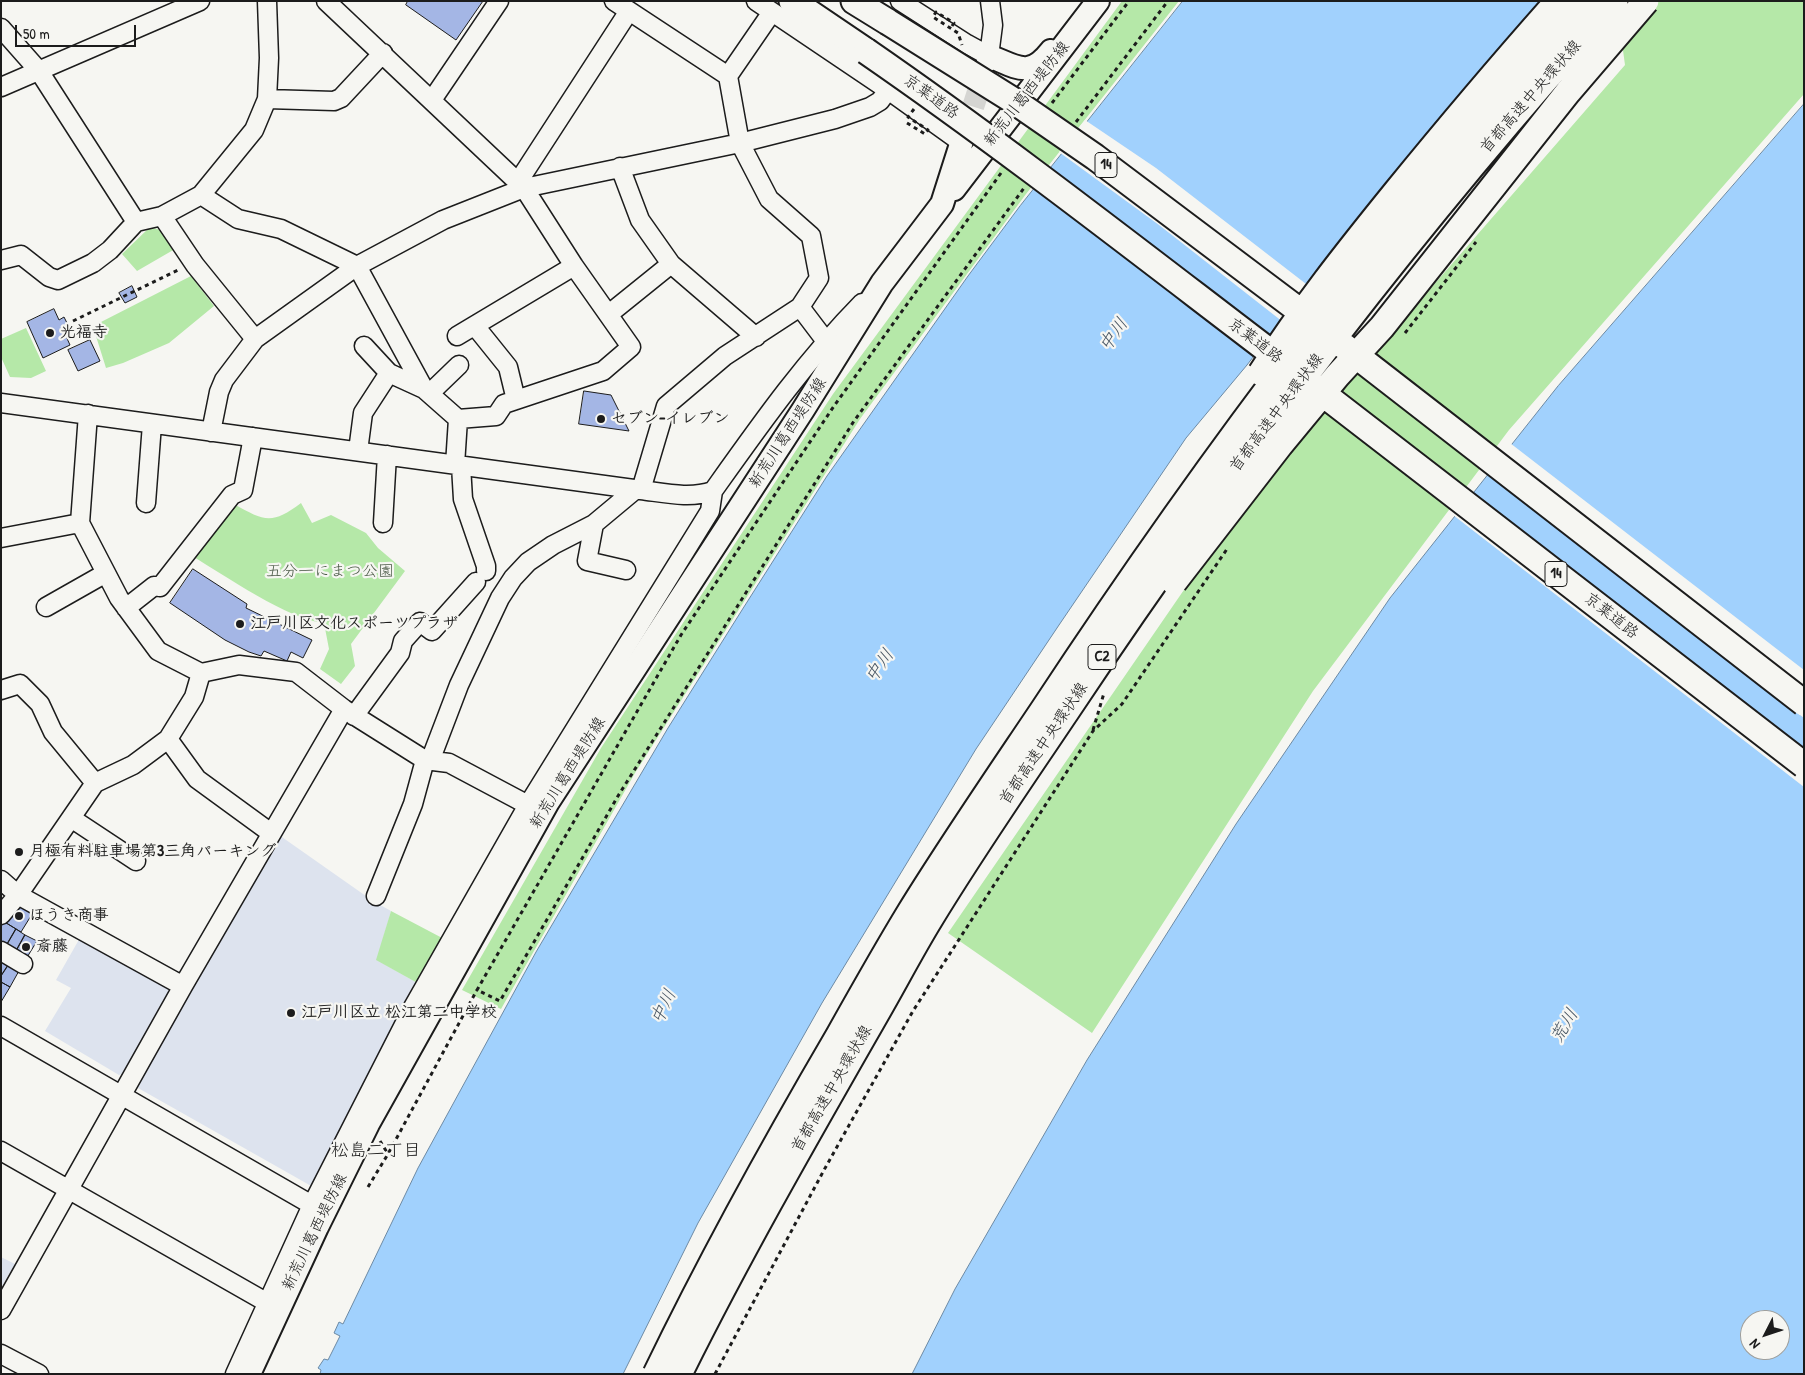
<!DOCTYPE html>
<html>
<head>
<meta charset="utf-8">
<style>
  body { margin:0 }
  #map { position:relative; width:1805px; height:1375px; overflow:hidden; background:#f6f6f2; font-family:"Patrick Hand",sans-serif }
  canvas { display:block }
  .frame { position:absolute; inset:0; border:2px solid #1c1c1c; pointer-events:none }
  .north { position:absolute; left:1740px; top:1310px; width:50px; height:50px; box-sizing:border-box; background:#f6f6f2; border:1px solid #9f9f9c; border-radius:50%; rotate:229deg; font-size:14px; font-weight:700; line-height:20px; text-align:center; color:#1c1c1c }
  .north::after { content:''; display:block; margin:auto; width:18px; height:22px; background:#1c1c1c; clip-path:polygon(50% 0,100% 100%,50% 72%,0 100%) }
  .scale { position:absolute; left:15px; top:25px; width:121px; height:22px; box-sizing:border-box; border:2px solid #1c1c1c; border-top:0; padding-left:6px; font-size:15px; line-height:18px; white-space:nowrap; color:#1c1c1c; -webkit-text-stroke:4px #f6f6f2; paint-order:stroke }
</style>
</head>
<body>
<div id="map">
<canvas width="1805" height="1375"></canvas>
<div class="frame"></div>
<div class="north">N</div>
<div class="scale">50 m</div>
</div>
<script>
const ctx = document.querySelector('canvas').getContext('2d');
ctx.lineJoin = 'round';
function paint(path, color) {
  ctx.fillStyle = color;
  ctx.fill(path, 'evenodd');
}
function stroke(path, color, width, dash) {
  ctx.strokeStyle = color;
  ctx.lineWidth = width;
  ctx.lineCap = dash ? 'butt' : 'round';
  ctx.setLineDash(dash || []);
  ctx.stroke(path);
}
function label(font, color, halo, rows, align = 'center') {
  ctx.font = font + ' "Patrick Hand","Klee One",sans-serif';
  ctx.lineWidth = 4.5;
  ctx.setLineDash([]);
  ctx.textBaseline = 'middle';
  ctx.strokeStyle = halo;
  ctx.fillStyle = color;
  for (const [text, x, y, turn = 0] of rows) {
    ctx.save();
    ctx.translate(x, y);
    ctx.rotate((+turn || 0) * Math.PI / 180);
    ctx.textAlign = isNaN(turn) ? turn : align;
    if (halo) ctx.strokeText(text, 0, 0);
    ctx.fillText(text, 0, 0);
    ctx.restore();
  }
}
paint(new Path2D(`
  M279 835 373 901 391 911 377 960 421 985 313 1187 138 1088 136 1081 125 1073 119 1075 45 1031 71 988 56 980 81 936 167 986 170 995Z
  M1 1257 15 1264 1 1288Z`), '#dde3ee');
paint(new Path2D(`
  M1122 1H1179L1026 194 860 419 635 773 501 1009 462 990 601 748 833 394Z
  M1636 1H1804V94L1509 430 1313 691 1092 1033 948 933 1243 504 1625 65 1619 21Z
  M150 227 164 231 175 249 137 271 122 254Z
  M191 276 214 306 169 343 123 363 106 368 95 333 101 322Z
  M26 328 46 371 31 378 10 377 1 357V339Z
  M301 503 312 523 331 515 366 533 378 548 405 571 351 644 355 666 341 684 320 669 329 649 324 623C289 620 224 575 192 556L234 504C264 521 272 525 301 503Z
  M391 911 446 940 421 985 376 960Z`), '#b5e8a8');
const water = new Path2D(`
  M1183 1H1542L1332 254 1247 365 1186 438 1059 625 976 749 822 1003 698 1223 623 1374H320L321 1370 318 1368 324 1359 328 1360 340 1336 334 1333 339 1322 343 1324 418 1168 536 952 668 728 742 610 827 476 968 276 1020 206Z
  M1804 104V1374H912L955 1289 1087 1060 1236 824 1390 598 1558 386ZM1750 1320H1780V1350H1750Z`);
paint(water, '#a1d1fd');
stroke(water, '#6c89a3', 1);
paint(new Path2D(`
  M1085 120 1156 168 1310 287 1283 322 1159 225 1059 152Z
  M1510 443 1804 670V718L1486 472Z
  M1471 492 1804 750V787L1453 515Z`), '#f6f6f2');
const building = new Path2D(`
  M408 1H483L456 40 406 5Z
  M132 286 137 297 125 303 119 293Z
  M54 309 59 320 64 317 71 331 65 334 70 345 43 358 27 322Z
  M90 340 100 361 78 371 68 350Z
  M584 391 611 395 629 431 579 424Z
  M193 569 247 604 246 608 312 640 303 658 291 652 287 661 264 651 261 656 249 652 225 640 170 603Z
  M17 906 25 907 34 911 21 932 3 921Z
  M3 921 16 929 5 948 1 945V924Z
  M16 929 25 935 15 953 5 948Z
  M25 935 37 941 26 959 15 953Z
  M1 959 9 964 1 976Z
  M9 964 20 969 10 987 1 982V976Z
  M1 982 10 987 1 1002Z`);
paint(building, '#a4b6e5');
stroke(building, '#1c1c1c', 1);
stroke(new Path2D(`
  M963 138 987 64`), '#d5d5d2', 22, [22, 11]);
const minor = new Path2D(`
  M326 1 524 188 574 266 631 347 603 371 504 404 496 416 458 419 424 389
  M614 1 728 76 740 143 769 199 811 236 819 278 800 307 725 356 666 406 641 490
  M756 1 888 90 962 143
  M900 1 967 44 989 56 993 25 990 1
  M1 28 39 71 136 222 162 216 195 265 255 339
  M728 76 772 12
  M1 87 200 1
  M267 99 334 101 341 98 383 53
  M432 100 499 1
  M620 167 640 220 671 264 756 337
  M518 182 629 11
  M201 195 238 219 281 229 357 266 424 389 389 373 364 346
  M162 216 201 195 254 130 267 99 269 58 267 1
  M1 260 21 255 49 277 58 280 93 263 110 250 136 222
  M800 307 825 340
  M609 314 671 264
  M475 326 508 367 516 400
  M457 336 574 266
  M430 393 459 365
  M1 403 641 490C665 493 690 499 713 491
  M88 414 80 523 119 598 158 651 201 673 239 665 296 672 344 709 425 760 449 763 528 805
  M211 432 219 392 224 380 255 339 357 266 443 220 524 188 740 143 835 119 870 107 880 101 888 90
  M358 451 363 413 389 373
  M455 465 458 419
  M461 466 463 499 486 566V571
  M146 503 152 424
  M383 523 387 455
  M594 524 587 561 626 570
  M1 538 80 523
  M46 607 106 573
  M126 608 154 586 160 587 232 495 243 490 253 437
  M1 690 20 684 40 704 53 732 95 783
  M354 716 400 653 403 641 420 622 432 631 476 582
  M168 739 197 779 271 833
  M430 761 459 685 500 598 513 578 528 562 553 545 594 524 636 489
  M71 818 136 861
  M1 880 18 895 183 986
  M376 896 413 804 425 760
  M1 915 18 895 95 783 133 765 168 739 194 697 201 673
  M1 951 23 964
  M1 1026 312 1205
  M1 1151 266 1302
  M1 1310 183 986 344 709
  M1 1354 39 1374
  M235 1374 312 1205 412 1009 528 805 710 511 713 491C760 425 805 361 862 303`);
const major = new Path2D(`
  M988 60 989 56C1017 67 1029 79 1051 51
  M954 189 1098 1
  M249 1374 317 1227 368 1124 548 802 803 410 882 283 942 204 963 138`);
const highway = new Path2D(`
  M792 1 866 51
  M854 1 888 22`);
stroke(minor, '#1c1c1c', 21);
stroke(major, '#1c1c1c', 26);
stroke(highway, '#1c1c1c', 29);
stroke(new Path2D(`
  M1052 103 1129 1
  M1076 122 1168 1
  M1001 173 834 406 681 635 477 990 500 1001 618 796 854 421 1024 188
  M73 321 180 269
  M1405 333 1476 242
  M1093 730 1104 693
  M380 1141 388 1154
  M368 1187 388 1154 477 990
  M715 1374 824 1170 913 1011 1093 731 1122 704 1227 549`), '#1c1c1c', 3, [4, 4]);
stroke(minor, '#f6f6f2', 18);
stroke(major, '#f6f6f2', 22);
stroke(highway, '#f6f6f2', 25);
const highwayBridge = new Path2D(`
  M888 22 1011 99 1095 157 1313 321
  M866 51C1008 149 1144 256 1282 361
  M1344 346 1804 703
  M1261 373C1302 309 1348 251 1395 193 1448 128 1502 64 1558 1
  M1309 383 1804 765
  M1174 582 1280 445 1337 376 1382 327 1568 92 1646 1
  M656 1374C712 1258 774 1146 839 1035 862 994 885 953 910 912 952 844 998 777 1043 710 1207 461 1386 221 1588 1
  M679 1374C740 1251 808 1133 876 1014 894 983 911 950 930 919 973 848 1021 779 1068 709 1234 460 1415 223 1615 1`);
stroke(highwayBridge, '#1c1c1c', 29, []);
stroke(new Path2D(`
  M952 26 954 23 936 12 933 17 958 33 962 45
  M907 123 925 134 928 130 908 117 914 109`), '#1c1c1c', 3, [4, 4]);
stroke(highwayBridge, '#f6f6f2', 25);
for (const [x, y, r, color] of [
  [50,333,5,"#1c1c1c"],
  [601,419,5,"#1c1c1c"],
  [240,624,5,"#1c1c1c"],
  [19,852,5,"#1c1c1c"],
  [19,916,5,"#1c1c1c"],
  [26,947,5,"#1c1c1c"],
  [291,1013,5,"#1c1c1c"]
]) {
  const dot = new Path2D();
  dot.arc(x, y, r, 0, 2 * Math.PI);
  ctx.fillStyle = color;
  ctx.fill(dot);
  stroke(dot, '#f6f6f2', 2);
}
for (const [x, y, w] of [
  [1106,165,22],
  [1556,574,22],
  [1102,657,28]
]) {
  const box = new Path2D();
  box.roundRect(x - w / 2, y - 12.5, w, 25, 4);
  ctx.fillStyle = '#f6f6f2';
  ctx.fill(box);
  stroke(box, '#1c1c1c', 1);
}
label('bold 15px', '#1c1c1c', null, [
  ["14",1106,165],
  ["14",1556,574],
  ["C2",1102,657]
]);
label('16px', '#1c1c1c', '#f6f6f2', [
  ["新荒川葛西堤防線",1027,94,-52],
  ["京葉道路",931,97,36],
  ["首都高速中央環状線",1531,97,-49],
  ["京葉道路",1255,341,37],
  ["首都高速中央環状線",1277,413,-53],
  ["新荒川葛西堤防線",788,433,-57],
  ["京葉道路",1611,616,38],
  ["首都高速中央環状線",1044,744,-56],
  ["新荒川葛西堤防線",568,773,-58],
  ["首都高速中央環状線",832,1089,-60],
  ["新荒川葛西堤防線",315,1232,-64]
]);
label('bold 16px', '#1c1c1c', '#f6f6f2', [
  ["光福寺",60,333],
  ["セブン-イレブン",611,419],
  ["江戸川区文化スポーツプラザ",250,624],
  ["月極有料駐車場第3三角パーキング",29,852],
  ["ほうき商事",29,916],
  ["斎藤",36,947],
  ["江戸川区立 松江第二中学校",301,1013]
], 'left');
label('16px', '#4a5946', '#f6f6f2', [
  ["五分一にまつ公園",330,572]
]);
label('italic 18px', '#445260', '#f6f6f2', [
  ["中川",1114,335,-55],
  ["中川",880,666,-55],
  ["中川",664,1007,-64],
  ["荒川",1565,1026,-59]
]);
label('18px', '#1c1c1c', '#f6f6f2', [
  ["松島二丁目",376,1151]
]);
</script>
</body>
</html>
